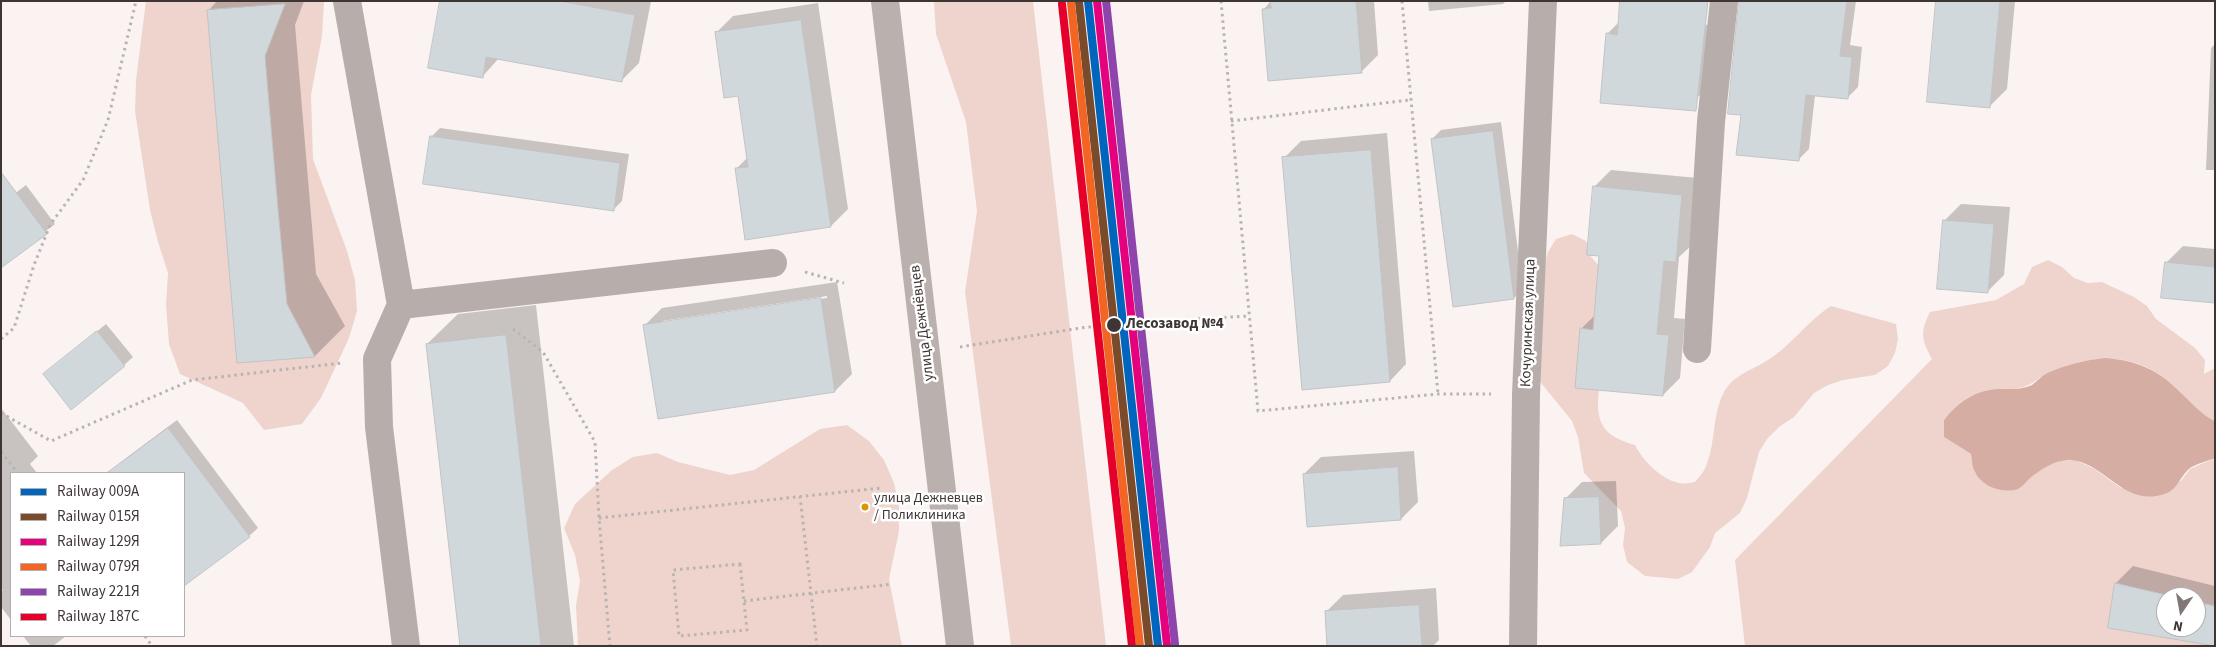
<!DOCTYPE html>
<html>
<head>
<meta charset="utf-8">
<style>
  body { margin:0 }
  #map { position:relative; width:2216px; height:647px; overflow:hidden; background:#faf3f2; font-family:"Source Sans 3",sans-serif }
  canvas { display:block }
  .frame { position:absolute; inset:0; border:2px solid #3e3634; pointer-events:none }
  .legend { position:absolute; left:10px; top:472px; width:175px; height:165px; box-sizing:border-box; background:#fff; border:1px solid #b2afae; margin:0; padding:6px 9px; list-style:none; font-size:15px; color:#3e3634 }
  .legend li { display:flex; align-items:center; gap:10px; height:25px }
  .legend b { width:25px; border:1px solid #b2afae }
  .north { position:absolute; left:2156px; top:587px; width:50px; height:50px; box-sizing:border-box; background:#fff; border:1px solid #b2afae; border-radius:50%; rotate:192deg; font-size:14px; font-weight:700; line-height:20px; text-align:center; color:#3e3634 }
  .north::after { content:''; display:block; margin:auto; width:18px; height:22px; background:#807876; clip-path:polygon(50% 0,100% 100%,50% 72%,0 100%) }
</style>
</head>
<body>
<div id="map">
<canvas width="2216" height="647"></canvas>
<div class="frame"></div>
<ul class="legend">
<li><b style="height:6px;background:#0065bd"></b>Railway 009А</li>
<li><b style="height:6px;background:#7a4b2a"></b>Railway 015Я</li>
<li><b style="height:6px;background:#e5007d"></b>Railway 129Я</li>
<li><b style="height:6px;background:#f26522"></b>Railway 079Я</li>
<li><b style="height:6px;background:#8e44ad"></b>Railway 221Я</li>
<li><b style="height:6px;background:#e4002b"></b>Railway 187С</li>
</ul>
<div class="north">N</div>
</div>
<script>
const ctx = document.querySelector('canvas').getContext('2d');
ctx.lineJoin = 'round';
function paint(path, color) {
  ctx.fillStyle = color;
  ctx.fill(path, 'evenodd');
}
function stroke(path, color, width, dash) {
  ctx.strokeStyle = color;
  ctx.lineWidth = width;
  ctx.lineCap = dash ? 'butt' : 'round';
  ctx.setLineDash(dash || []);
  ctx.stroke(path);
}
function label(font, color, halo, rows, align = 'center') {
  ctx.font = font + ' "Source Sans 3",sans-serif';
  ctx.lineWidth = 5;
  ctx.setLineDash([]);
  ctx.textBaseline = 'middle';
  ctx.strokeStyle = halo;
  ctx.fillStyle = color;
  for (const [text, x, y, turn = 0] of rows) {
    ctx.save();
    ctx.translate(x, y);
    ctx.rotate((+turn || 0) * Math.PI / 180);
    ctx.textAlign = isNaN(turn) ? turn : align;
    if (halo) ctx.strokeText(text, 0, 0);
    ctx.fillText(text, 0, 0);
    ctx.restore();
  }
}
paint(new Path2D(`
  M146 1H324L322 36 311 95 313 159 347 251 355 280 357 311 349 338 321 398 302 424 264 430 243 403 180 374 169 344 166 305 168 273 158 242 150 210 135 111 136 80Z
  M934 1H1033L1106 646H1011L965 292 977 211 966 122 936 34Z
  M1572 234 1586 241 1591 257 1601 268 1599 389C1595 422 1602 436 1635 445 1643 461 1661 479 1679 483 1684 484 1690 483 1695 482 1699 477 1704 472 1706 466 1716 443 1712 414 1724 392 1733 376 1749 371 1763 363 1790 348 1806 322 1831 306L1896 324 1898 339 1895 353 1888 366 1875 375 1843 380 1828 385 1814 393 1794 417 1779 427 1767 439 1759 452 1747 498 1740 513 1715 533 1710 547 1692 572 1678 579 1645 576 1627 562 1623 545 1625 528 1621 511 1584 473 1578 437 1572 421 1537 378 1543 268 1548 252 1556 239Z
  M2048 260 2062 267 2074 278 2088 283 2102 282 2134 297 2147 306 2156 319 2195 348 2205 360 2204 374 2215 368V421C2194 412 2183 392 2166 379 2128 350 2088 355 2047 374 2037 379 2032 385 2020 388 2013 390 2005 389 1998 389 1974 390 1958 402 1944 420V437L1971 454 1975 473 2043 467 2060 461H2077L2093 468 2121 488 2181 481 2190 469 2215 458V646H1745L1735 560 1932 359C1921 339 1920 332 1930 312L1996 300 2024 284 2032 267ZM2166 597H2196V627H2166Z
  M847 425 869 441 884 460 894 483 899 506V531L889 579 902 646H578L576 606 580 581 575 555 564 528 575 504 612 470 633 457 657 453 678 462 730 475 754 470 820 429Z`), '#eed4cd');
paint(new Path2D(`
  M2106 358C2135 360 2159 370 2179 391 2191 402 2200 414 2215 421V458C2207 461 2196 464 2190 468 2176 480 2180 492 2156 496 2123 501 2105 467 2077 461 2058 457 2042 468 2029 479 2026 482 2022 487 2018 489 2003 494 1982 487 1975 472 1972 467 1972 459 1971 454L1944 437V420C1958 402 1975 390 1998 389 2009 389 2021 390 2032 385 2036 382 2040 378 2044 375 2060 366 2089 359 2106 358Z`), '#d6ada2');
paint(new Path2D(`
  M217 1H304L295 25 316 274 345 326 315 356 238 362 208 11Z
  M441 1H651L639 63 622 80 499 58 482 77Z
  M1271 1H1374L1378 55 1361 72 1263 10Z
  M1428 1H1506L1503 4 1429 11Z
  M1759 1H1856L1850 45 1862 47 1858 87 1847 98 1815 95 1809 149 1798 160Z
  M1937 1H2015L2007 89 1990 106Z
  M818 3 848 209 831 226 736 169 748 157 739 94 716 33 733 16Z
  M1620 21 1710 25 1703 92 1686 109 1607 34Z
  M2215 44V170H2206L2211 48Z
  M1501 122 1523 289 1514 298 1432 139 1441 130Z
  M440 128 629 154 622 201 613 210 431 137Z
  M1387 133 1406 364 1390 381 1284 158 1301 141Z
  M1611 170 1698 178 1693 244 1679 257 1674 318 1685 319 1680 378 1663 395 1581 329 1595 315 1601 255 1594 187Z
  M26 185 55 224 1 266V204Z
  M1961 204 2010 207 2004 275 1987 292 1944 221Z
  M2183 246 2215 249V302L2166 263Z
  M837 282 852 374 835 391 659 418 645 325 662 308ZM827 296V298L662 323V321Z
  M536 305 574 646H461L427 344 458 314Z
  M106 324 133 357 124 365 45 374Z
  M1 408 38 456 30 464 37 473H11V620L1 607V592L3 590 1 588Z
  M177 420 258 528 249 536 190 580 184 572V473H113L112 471 121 462Z
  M1414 451 1418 502 1401 519 1304 474 1321 457Z
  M1616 481 1618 526 1601 543 1565 499 1582 482Z
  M2133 566 2215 586V644L2109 627 2116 583ZM2166 597H2196V627H2166Z
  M1436 588 1439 640 1433 646H1328L1326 612 1343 595Z
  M23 636H66L53 646H31Z`), '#0003');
const building = new Path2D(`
  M440 1H560L635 15 622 82 486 57 483 78 428 68Z
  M1270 1H1356L1362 73 1268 81 1262 9 1271 8Z
  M1620 1H1708L1696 111 1600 103 1606 33 1617 35Z
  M1739 1H1847L1840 56 1852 57 1848 99 1806 95 1799 161 1736 155 1741 115 1728 114Z
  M1936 1H2000L1990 108 1927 102Z
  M285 4 265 56 278 209 287 304 315 357 237 363 207 10Z
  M801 20 831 227 745 240 735 168 748 167 738 96 724 98 715 32Z
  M1493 131 1514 299 1453 307 1431 139Z
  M430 136 620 163 614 211 423 184Z
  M1371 150 1390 382 1302 390 1282 157Z
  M1 172 47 234 1 268Z
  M1593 186 1682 195 1676 262 1664 261 1657 334 1669 335 1663 396 1575 388 1580 328 1593 330 1599 256 1587 255Z
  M1943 220 1994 224 1988 293 1937 289Z
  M2165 262 2215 267V303L2161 298Z
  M821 298 835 392 658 419 643 325Z
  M97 331 125 366 71 410 43 374Z
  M506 335 541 646H460L426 344Z
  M168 428 250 537 184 586V473H107Z
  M1398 467 1401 520 1307 527 1303 474Z
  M1599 497 1601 544 1560 546 1564 498Z
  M2115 583 2175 597H2166V627H2196V602L2215 606V646L2108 628Z
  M1419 605 1422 646H1327L1325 611Z`);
paint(building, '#d0d8dc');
stroke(building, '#c2c3c4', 1);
stroke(new Path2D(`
  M1221 1 1258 411 1438 394H1491
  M1402 1 1438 394
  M1231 121 1410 100
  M805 272 844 283
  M513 329 543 352 595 442 599 518 610 646
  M1 339 14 328 34 265 50 225 83 180 108 120 136 1
  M960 347 1087 327H1124L1138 322 1250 316
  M1 413 51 441 192 380 342 363
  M1 452 18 473
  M800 496 817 646
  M599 518 881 488
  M740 564 747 630 679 636 673 570Z
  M744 601 892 584
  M145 636 152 646`), '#b9b3b1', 3, [2.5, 4]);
stroke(new Path2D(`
  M347 1 401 305 377 359 379 427 406 646
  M401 305 773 263
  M1697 349 1711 122 1724 1
  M1523 646 1526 394 1543 1`), '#b7aeab', 28);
stroke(new Path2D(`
  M885 1 960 646`), '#bab0ae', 28);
stroke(new Path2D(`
  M1088 1 1158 646`), '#0065bd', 8);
stroke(new Path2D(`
  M1079 2 1149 646`), '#7a4b2a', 8);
stroke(new Path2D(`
  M1097 1 1167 645`), '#e5007d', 8);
stroke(new Path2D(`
  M1071 3 1140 646`), '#f26522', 8);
stroke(new Path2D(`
  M1106 1 1175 644`), '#8e44ad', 8);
stroke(new Path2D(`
  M1062 4 1132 646`), '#e4002b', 8);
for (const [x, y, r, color] of [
  [1114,325,8,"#3e3634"],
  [865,507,4.5,"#db9508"]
]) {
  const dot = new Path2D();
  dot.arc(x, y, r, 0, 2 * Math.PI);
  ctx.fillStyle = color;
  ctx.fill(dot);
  stroke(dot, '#fff', 2);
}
label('14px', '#3e3634', '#fff', [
  ["улица Дежневцев",874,499],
  ["/ Поликлиника",874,516]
], 'left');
label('15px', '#3e3634', '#fff', [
  ["улица Дежнёвцев",923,323,-97],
  ["Кочуринская улица",1529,323,-88]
]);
label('bold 15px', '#3e3634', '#fff', [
  ["Лесозавод №4",1126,325]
], 'left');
</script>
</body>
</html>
